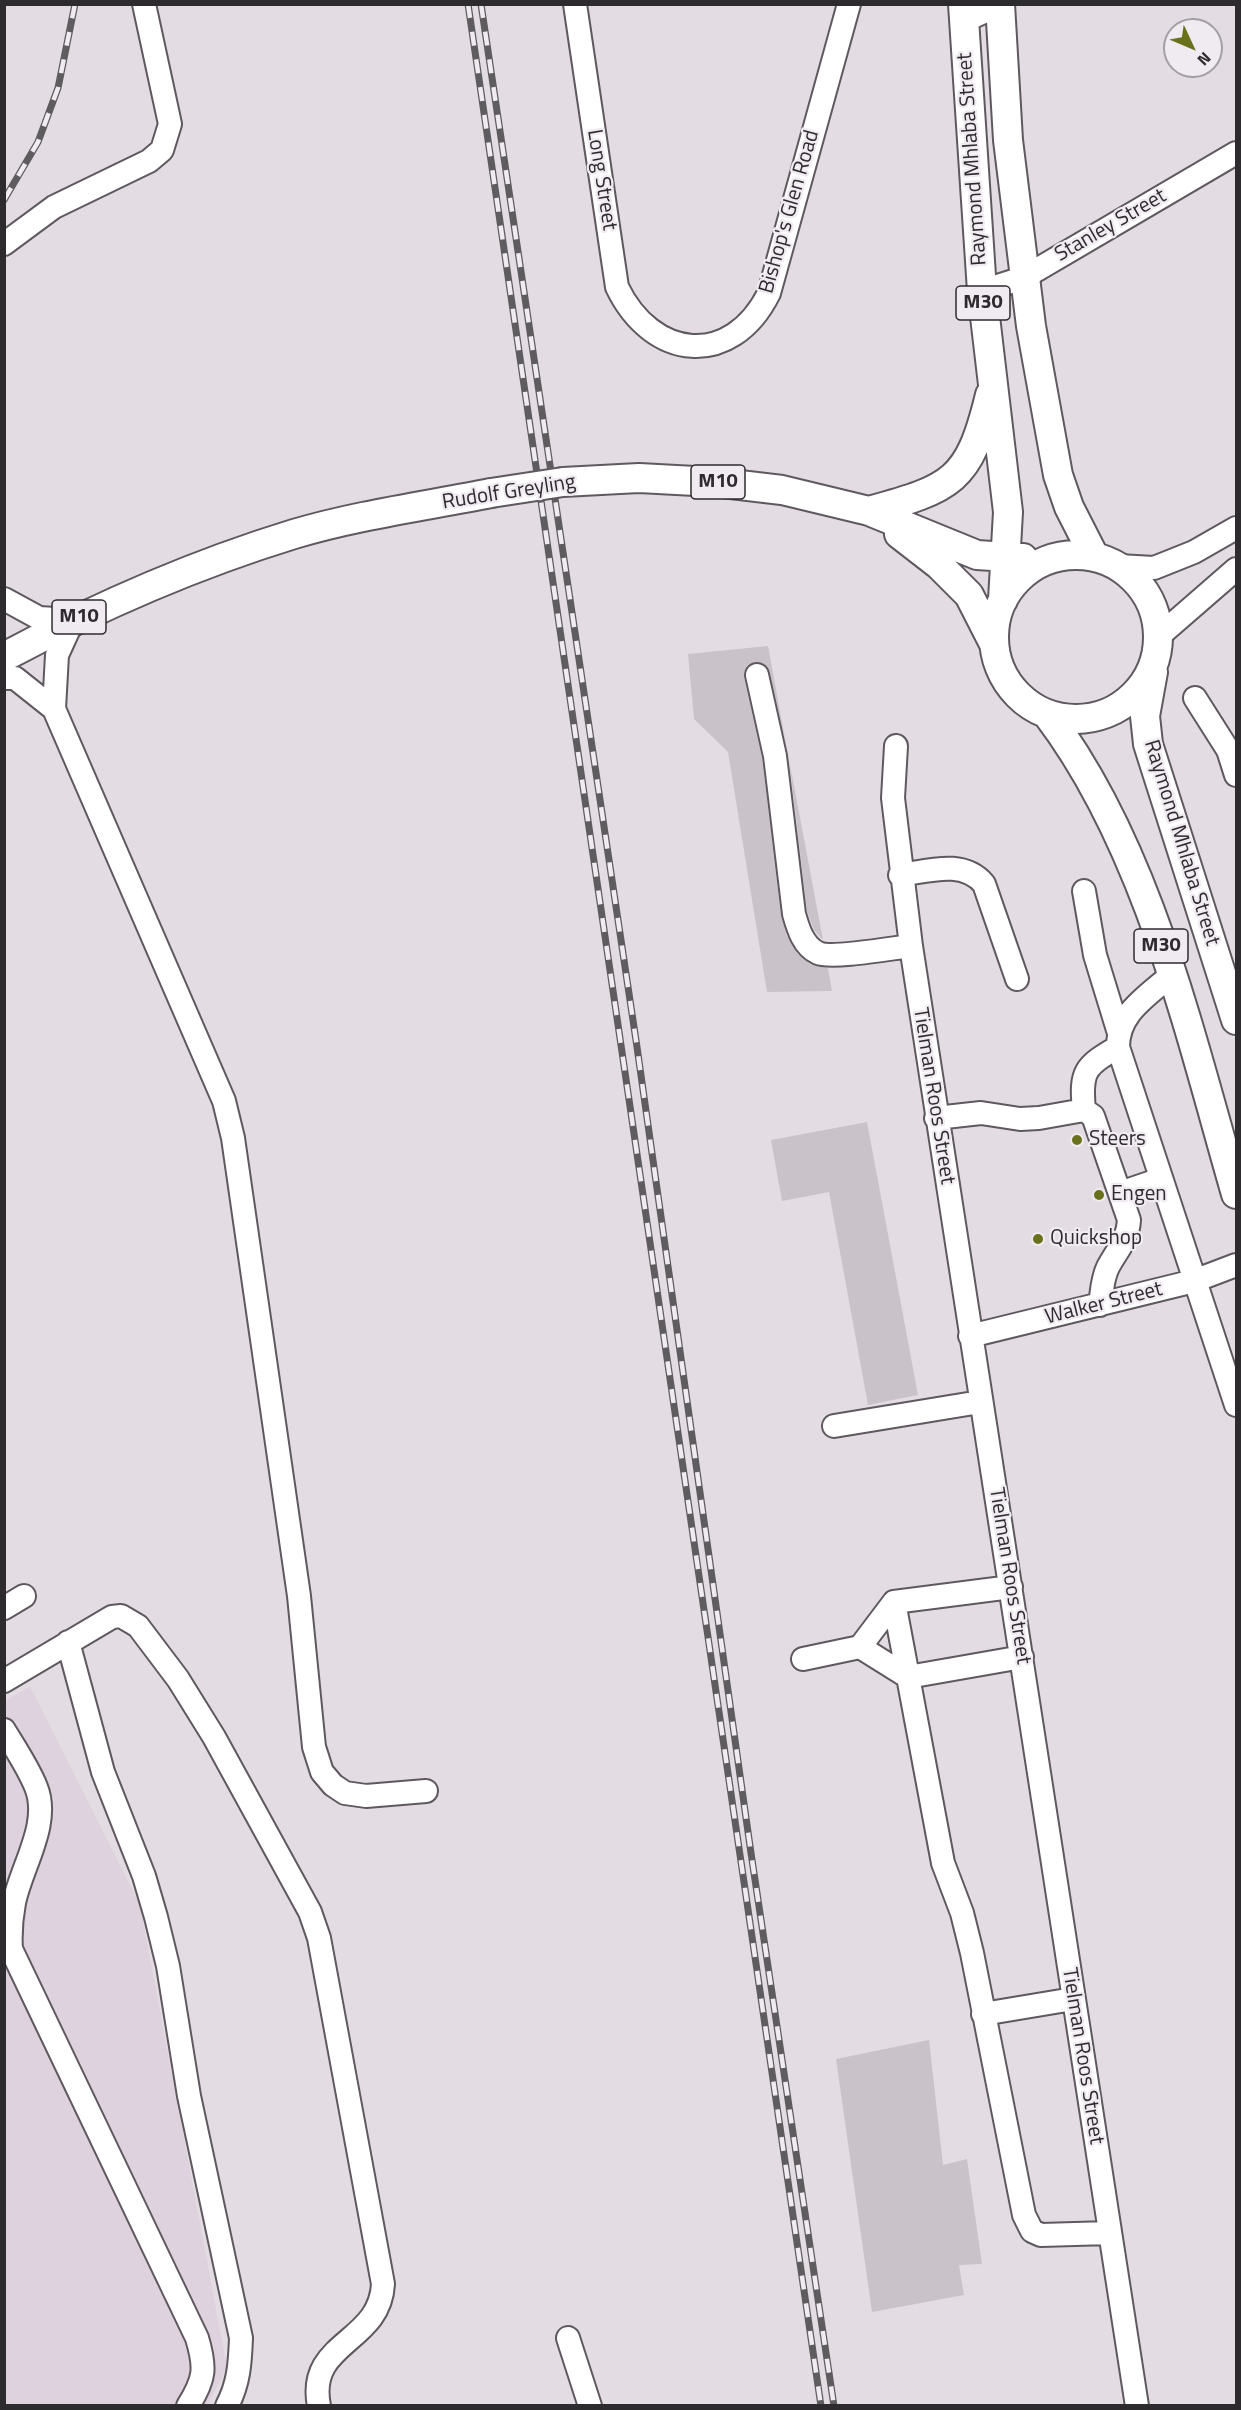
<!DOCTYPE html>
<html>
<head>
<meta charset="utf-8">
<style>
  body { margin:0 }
  #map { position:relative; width:1241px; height:2410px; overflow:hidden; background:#e3dde3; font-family:"Titillium Web",sans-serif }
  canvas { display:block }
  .frame { position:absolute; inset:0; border:6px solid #2e2b2e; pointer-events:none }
  .north { position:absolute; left:1163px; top:18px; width:60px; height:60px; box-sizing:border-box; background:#f0eaf1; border:2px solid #a29ea3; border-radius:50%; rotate:134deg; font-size:16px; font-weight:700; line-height:24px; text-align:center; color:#2e2b2e }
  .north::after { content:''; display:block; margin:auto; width:21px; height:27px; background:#69721a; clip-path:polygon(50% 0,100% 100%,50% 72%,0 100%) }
</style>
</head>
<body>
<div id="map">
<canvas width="1241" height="2410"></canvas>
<div class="frame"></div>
<div class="north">N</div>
</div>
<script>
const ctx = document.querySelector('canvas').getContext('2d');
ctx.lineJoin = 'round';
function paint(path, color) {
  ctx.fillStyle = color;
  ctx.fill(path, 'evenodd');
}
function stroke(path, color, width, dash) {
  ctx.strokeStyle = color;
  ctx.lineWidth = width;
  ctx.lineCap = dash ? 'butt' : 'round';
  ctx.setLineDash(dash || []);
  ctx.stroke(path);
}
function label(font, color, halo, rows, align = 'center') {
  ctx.font = font + ' "Titillium Web",sans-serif';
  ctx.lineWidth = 4.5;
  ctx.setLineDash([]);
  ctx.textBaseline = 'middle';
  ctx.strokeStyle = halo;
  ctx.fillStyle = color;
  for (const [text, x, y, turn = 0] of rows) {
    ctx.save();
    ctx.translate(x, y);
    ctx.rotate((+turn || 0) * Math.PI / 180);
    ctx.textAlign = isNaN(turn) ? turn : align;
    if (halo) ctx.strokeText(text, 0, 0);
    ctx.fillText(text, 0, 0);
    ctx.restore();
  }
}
paint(new Path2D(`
  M30 1686 140 1905 227 2367 208 2405 5 2406 4 1702Z`), '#dfd2df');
paint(new Path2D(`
  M768 646 786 744 767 666 754 662 747 666 744 677 762 758 781 916 787 936 798 954 811 965 828 968 832 991 767 992 728 752 694 719 688 654Z
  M789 759 823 940 814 930 807 911Z
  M867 1122 918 1395 868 1405 829 1192 782 1201 771 1140Z
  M929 2040 943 2165 967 2159 982 2264 959 2265 964 2295 872 2312 836 2059Z`), '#c9c3c9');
const minor = new Path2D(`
  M575 4 617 287C652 360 731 369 769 293L849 4
  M964 21 1001 4
  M4 244 54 207 149 161 162 150 170 124 144 4
  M982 291 1023 278 1236 153
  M1118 566 1154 568 1194 552 1236 528
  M4 599 39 618 73 620 57 655 54 709 224 1101 233 1138 299 1596 314 1747 322 1772 333 1785 345 1793 366 1796 426 1791
  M1159 636 1236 569
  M757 675 775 756 794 914C798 928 803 946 818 953 831 959 893 948 911 946
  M4 678H15L54 709
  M1195 698 1228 750 1236 775
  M896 746 893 798 911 946 1137 2406
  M900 875C929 871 963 859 984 884L1017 979
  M1084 891 1095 955 1118 1030
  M1172 974C1148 996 1118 1012 1118 1047L1236 1405
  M1084 1110C1080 1071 1085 1066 1118 1047
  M936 1118 981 1113 1020 1119 1039 1118 1084 1110 1093 1116 1129 1220C1128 1240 1117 1250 1108 1267 1102 1279 1102 1292 1100 1305
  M1120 1193 1161 1179
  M970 1336 1194 1281 1236 1265
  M834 1426 980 1402
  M894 1602 943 1863 962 1913 972 1953 1024 2215 1032 2231 1041 2235 1109 2233
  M4 1608 24 1596
  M68 1642 103 1772 144 1876 156 1917 168 1966 189 2096 241 2338C240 2363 239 2383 227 2406
  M860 1647 908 1677 1022 1657
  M803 1659 860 1647 894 1602 1011 1587
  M4 1681 112 1617 121 1616 138 1626 178 1679 214 1737 310 1912 319 1938 383 2284C380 2344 306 2341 319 2406
  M4 1730C15 1748 28 1767 36 1787 51 1824 21 1867 14 1903 11 1919 10 1934 11 1949L197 2338C206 2368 205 2379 188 2406
  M983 2014 1073 1999
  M568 2338 590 2406`);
const major = new Path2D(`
  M963 4 982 291 1008 512 1003 600
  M1000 4 1008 140 1031 326 1058 475 1069 507 1094 556
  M563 482 639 478 714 482 782 490 869 511 977 555 1023 558
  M869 511C952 488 969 482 990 395
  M899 534 939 565 969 595 994 644
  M994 637a82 82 0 1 1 164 0a82 82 0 1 1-164 0Z
  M4 657C97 607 193 565 294 534 358 515 425 506 491 493
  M1153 672 1145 716 1148 744 1236 1020
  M1047 714C1148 847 1190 1035 1236 1194`);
stroke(minor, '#5f595f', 26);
stroke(major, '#5f595f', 32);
stroke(minor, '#fff', 22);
stroke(major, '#fff', 28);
const rail = new Path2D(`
  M468 4 821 2406
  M481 4 637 1047 751 1853 834 2406
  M4 200 38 142 58 88 75 4`);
stroke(rail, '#5f5c5f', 7);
stroke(rail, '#f0eaf1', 4.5, [14]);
const majorBridge = new Path2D(`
  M491 493 563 482`);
stroke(majorBridge, '#5f595f', 32, []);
stroke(majorBridge, '#fff', 28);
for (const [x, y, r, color] of [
  [1077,1140,6,"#69721a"],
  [1099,1195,6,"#69721a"],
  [1038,1239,6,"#69721a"]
]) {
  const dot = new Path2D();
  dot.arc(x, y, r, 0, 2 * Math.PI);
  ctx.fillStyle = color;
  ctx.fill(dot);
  stroke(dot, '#f0eaf1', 2);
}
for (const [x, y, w] of [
  [983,303,54],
  [718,482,54],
  [79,617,54],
  [1161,946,54]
]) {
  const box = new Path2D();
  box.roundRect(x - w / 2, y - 17, w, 34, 4.5);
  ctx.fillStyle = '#f0eaf1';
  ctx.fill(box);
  stroke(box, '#2e2b2e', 1.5);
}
label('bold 20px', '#2e2b2e', null, [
  ["M30",983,303],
  ["M10",718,482],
  ["M10",79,617],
  ["M30",1161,946]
]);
label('21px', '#2e2b2e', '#f0eaf1', [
  ["Raymond Mhlaba Street",973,159,-94],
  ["Long Street",601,180,81],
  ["Bishop's Glen Road",790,212,-74],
  ["Stanley Street",1111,226,-30],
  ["Rudolf Greyling",509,493,-9],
  ["Raymond Mhlaba Street",1181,843,73],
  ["Tielman Roos Street",933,1096,81],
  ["Walker Street",1104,1304,-14],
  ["Tielman Roos Street",1009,1576,81],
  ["Tielman Roos Street",1082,2056,81]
]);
label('21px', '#2e2b2e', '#f0eaf1', [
  ["Steers",1089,1140],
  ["Engen",1111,1195],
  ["Quickshop",1050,1239]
], 'left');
</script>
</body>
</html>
